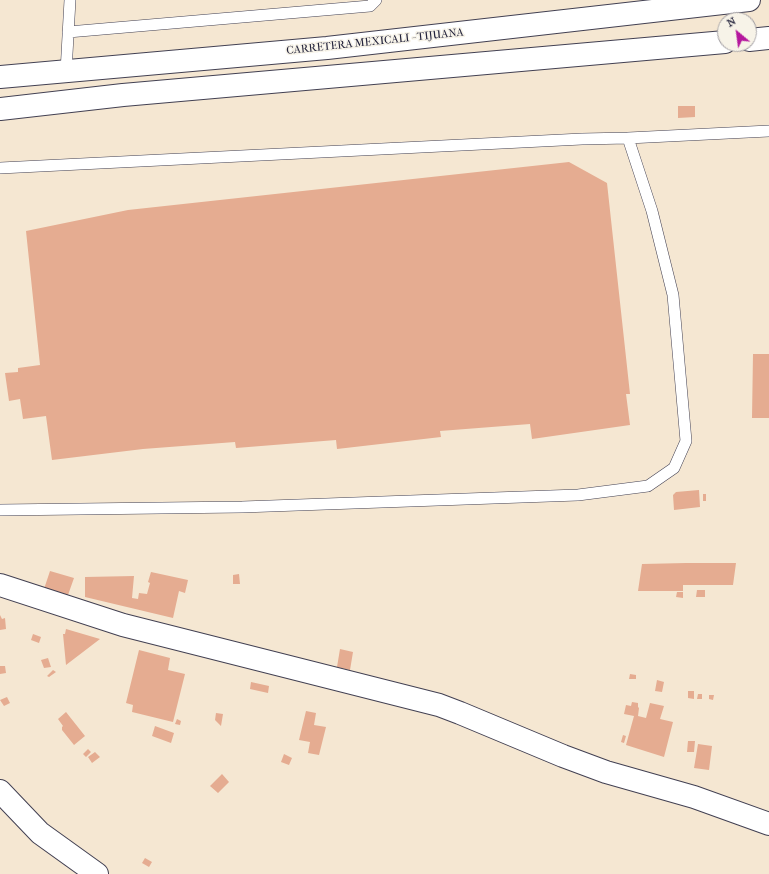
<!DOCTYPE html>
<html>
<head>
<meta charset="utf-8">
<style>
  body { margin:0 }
  #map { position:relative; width:769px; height:874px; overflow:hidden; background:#f5e7d2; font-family:"IM FELL French Canon",serif }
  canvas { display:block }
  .north { position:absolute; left:717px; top:12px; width:40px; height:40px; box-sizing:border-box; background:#f7f3e8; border:1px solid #a29fa3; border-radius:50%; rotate:331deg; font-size:11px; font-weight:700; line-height:16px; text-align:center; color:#22223b }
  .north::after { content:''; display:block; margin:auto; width:14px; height:18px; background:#b5179e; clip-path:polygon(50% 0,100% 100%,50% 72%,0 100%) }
</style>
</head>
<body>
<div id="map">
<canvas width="769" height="874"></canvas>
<div class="north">N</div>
</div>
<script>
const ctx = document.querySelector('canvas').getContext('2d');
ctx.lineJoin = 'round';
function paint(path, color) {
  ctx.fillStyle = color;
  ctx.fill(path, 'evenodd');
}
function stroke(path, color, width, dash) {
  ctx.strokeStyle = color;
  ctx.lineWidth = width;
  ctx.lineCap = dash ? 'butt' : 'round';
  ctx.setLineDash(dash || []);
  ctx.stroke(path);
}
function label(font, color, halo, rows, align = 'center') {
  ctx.font = font + ' "IM FELL French Canon",serif';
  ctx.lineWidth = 3;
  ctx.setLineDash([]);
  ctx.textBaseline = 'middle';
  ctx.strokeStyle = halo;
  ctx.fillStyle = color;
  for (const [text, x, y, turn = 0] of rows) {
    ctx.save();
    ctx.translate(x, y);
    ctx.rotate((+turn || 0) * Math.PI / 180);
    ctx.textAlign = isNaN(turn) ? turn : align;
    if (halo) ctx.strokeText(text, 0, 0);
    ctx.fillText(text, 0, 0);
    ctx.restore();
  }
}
paint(new Path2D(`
  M678 106H695V117L678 118Z
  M569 162 607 183 630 394H626L630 425 532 439 530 424 440 431 441 437 337 449 336 440 236 448 235 442 143 449 52 460 46 416 23 419 20 399 9 401 5 373 18 372V368L40 365 26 231 128 210Z
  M753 354H769V418H752Z
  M699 490 700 507 674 510 673 495 676 492Z
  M703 494H706V501H703Z
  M686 563H736L733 585H683V591H638L642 564Z
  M50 571 74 578 68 595 44 589Z
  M151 572 188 580 185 593 179 591 173 618 85 597V577L134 576 132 598 138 599 139 593 147 594 150 583 148 582Z
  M239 574 240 584H233V575Z
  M697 590H705V597H696Z
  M677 592H683V598L676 597Z
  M0 615 2 619 5 618 6 629 0 630Z
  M66 629 100 639 66 665 63 634H65Z
  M33 634 41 637 39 643 31 640Z
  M340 649 353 652 350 670 337 667Z
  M139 650 170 658 168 670 185 674 173 722 132 712 133 705 126 703Z
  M48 658 51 667 44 668 41 660Z
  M0 666H5L6 673 0 674Z
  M53 670 56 672 49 677 47 676Z
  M630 674 636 675V679H629Z
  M657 680 664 682 662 692 655 691Z
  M251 682 269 686 268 693 250 689Z
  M688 691H694V699L688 698Z
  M698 694H702V699H697Z
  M709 695H714L713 700 709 699Z
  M7 697 10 703 4 706 0 700Z
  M632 702 638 703V707L639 708 638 716 646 718 650 703 664 706 660 719 673 722 664 757 626 745 634 716 624 714 626 705 631 706Z
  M306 711 316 713 314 725 326 727 319 755 308 753 310 742 299 740Z
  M66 712 85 736 74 745 62 730V727L63 726 58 719Z
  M216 713 223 714 221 726 215 720Z
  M177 719 181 721 180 725 175 724Z
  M155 726 174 733 171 743 152 736Z
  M623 735 626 736 624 743 621 742Z
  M688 741H695L694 752H687Z
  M698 744 712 746 709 770 694 768Z
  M88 749 91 752 86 757 83 754Z
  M95 752 100 757 92 763 88 757Z
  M284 754 292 758 289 765 281 762Z
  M222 774 229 782 218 793 210 786Z
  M145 858 152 862 149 867 142 863Z`), '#e5ac91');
const service = new Path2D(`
  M68 32 370 6 376 0
  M66 72 70 0
  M628 138 769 131
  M0 168 582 139 628 138 652 211 673 295 686 441 674 468 648 486 578 495 242 507 0 510`);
const minor = new Path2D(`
  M0 585 123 625 439 705 460 713 563 756 606 772 694 797 769 824
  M0 791 40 833 97 874`);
const trunk = new Path2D(`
  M749 40 769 38
  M0 77 327 48 749 0
  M0 109 123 95 725 42`);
stroke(service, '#424052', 12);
stroke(minor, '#424052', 24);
stroke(trunk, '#424052', 24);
stroke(service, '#fff', 11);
stroke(minor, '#fff', 22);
stroke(trunk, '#fff', 22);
label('11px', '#22223b', '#f7f3e8', [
  ["CARRETERA MEXICALI - TIJUANA",375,42,-6]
]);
</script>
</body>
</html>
